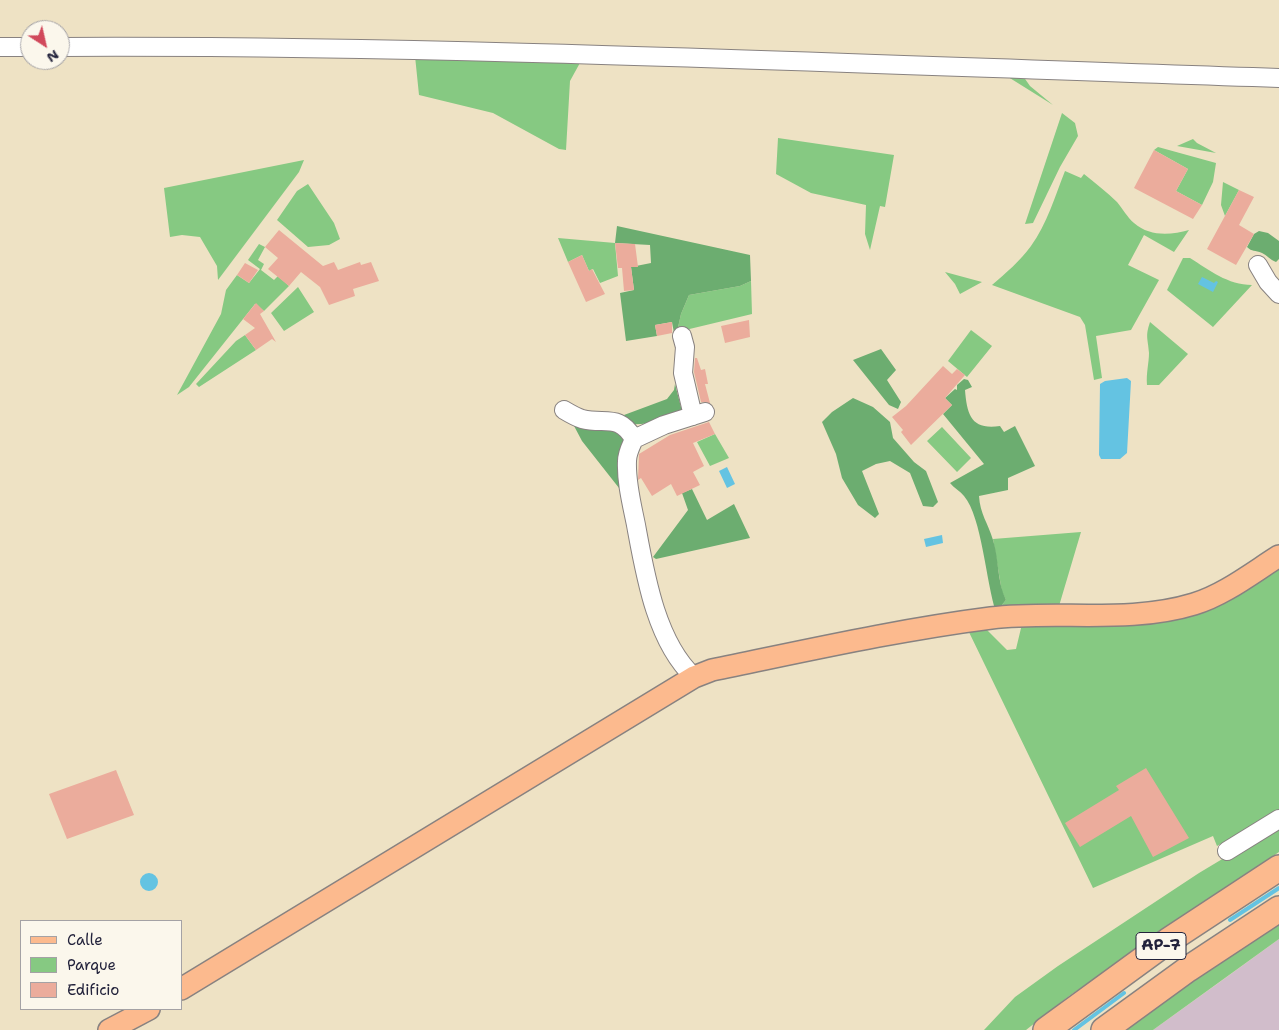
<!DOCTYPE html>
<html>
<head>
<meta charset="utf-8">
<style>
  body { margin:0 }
  #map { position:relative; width:1279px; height:1030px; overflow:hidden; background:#eee2c4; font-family:"Shantell Sans",sans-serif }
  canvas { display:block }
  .legend { position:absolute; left:20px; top:920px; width:162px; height:90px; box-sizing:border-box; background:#fbf7ec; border:1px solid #a4a2a5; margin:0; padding:6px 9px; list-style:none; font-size:15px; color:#22223b }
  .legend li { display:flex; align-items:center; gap:10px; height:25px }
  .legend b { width:25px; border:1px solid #a4a2a5 }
  .north { position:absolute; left:20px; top:20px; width:50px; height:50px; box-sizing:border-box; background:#fbf7ec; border:1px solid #a4a2a5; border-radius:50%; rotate:145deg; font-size:14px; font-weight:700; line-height:20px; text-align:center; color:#22223b }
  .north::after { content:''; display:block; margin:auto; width:18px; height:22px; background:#d1495b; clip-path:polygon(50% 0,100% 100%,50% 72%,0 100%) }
</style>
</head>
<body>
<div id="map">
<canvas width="1279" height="1030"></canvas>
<ul class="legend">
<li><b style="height:6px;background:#fcba8e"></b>Calle</li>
<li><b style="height:14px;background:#86c982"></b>Parque</li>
<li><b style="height:14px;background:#ebac9c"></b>Edificio</li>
</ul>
<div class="north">N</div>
</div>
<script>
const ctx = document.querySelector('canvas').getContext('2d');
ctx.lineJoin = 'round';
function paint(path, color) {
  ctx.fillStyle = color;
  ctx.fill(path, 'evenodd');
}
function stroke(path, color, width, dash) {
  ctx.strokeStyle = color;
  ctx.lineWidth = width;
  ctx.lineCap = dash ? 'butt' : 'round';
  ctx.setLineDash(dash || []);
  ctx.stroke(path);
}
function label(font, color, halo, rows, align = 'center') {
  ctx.font = font + ' "Shantell Sans",sans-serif';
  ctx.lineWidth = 4.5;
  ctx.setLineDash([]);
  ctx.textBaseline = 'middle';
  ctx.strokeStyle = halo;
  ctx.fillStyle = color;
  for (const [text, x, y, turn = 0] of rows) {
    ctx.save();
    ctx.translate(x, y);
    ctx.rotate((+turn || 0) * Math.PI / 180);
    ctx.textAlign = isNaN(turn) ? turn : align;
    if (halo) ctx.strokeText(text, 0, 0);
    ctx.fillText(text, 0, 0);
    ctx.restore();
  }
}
paint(new Path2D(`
  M1279 939V1030H1153L1224 979Z`), '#d1bdcb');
paint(new Path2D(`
  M415 56 581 61 570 81 566 150 559 149 493 113 419 95Z
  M1005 75 1023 76 1030 86 1053 105Z
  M1062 113 1075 123 1078 136 1060 167 1033 223 1025 224Z
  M778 138 894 155 885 207 880 206 870 250 865 234 866 205 811 193 776 174Z
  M1193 139 1197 143 1216 153 1177 146Z
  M1158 147 1216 163 1213 182 1202 205 1176 191 1188 169 1154 150Z
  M304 160 299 172 218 280 217 266 200 237 182 235 170 237 164 188Z
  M1065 171 1081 178 1084 174C1095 183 1107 192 1117 202 1123 209 1127 217 1134 223 1150 237 1171 235 1189 230L1174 252 1144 235 1128 265 1159 280 1131 330 1096 336 1102 378 1094 380 1085 325 1080 317 992 285C1006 273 1020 261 1031 246 1047 224 1055 196 1065 171Z
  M1223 182 1239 190 1225 216 1221 205Z
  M308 184 334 223 340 239 329 245 308 247 277 220 297 191Z
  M558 238 615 243 618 276 600 283 593 269 589 271 582 255 568 262Z
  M259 244 265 247 258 260 264 264 261 270 274 280 278 276 289 286 264 311 255 304 189 387 177 395 221 314 226 290 237 275 249 283 260 269 248 260Z
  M1183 258H1190C1209 270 1228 285 1252 285L1213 327 1167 290Z
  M945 272 982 282 960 294 955 284Z
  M751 281 752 314 677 332 681 314 689 295 740 286Z
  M298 287 314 312 284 331 271 313Z
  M1150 322 1188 354 1159 385H1147C1146 373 1149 363 1149 353 1148 338 1145 337 1150 322Z
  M971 330 992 346 967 377 948 361Z
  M245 335 256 350 199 387 196 384 236 341Z
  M942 427 971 458 957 472 927 441Z
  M715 434 729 458 710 466 697 442Z
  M1081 532 1059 606 996 612 1006 600 1002 592 993 539Z
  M1279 563V810L1217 846 1213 836 1093 888 967 628 982 625 1007 650 1016 649 1022 624 1158 619Z
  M1279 825V852L1069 996 1026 1030H984L1015 997 1058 966 1199 873Z
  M1279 922V939L1153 1030H1123L1163 999Z`), '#86c982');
paint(new Path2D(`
  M617 226 750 255 751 281 740 286 689 295 681 314 677 332 674 333 672 322 655 325 657 336 626 341 620 293 634 290 631 267 651 263 650 245 615 243Z
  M1259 231 1268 233 1279 241V259L1276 262C1270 260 1267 255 1262 253 1255 250 1252 252 1247 247L1254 234Z
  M881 349 896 370 887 380 901 402 898 409 889 405 853 360Z
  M964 379 968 380 972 387 965 390C967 416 972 430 1000 426L1004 432 1015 426 1035 466 1008 478V490L979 496C980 514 988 523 993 540 999 559 997 582 1006 600L996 612C986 583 982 517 964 496 960 491 954 488 950 483L984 464 943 414 952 405 945 398 955 389 957 390V385Z
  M675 384 682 411C664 419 648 426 628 424L624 415 667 399 674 390Z
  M853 398 873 407 890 422 893 438 914 462 926 471 938 502 933 507 923 506 910 473 890 461 876 464 862 471 879 514 875 518 858 505 842 478 836 454 822 422 832 412Z
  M573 424C589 425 614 421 623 438L624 487 619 488 582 441Z
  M692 489 707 520 734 504 750 538 656 559 653 557 688 510 682 493Z`), '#6cad70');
paint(new Path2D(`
  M1202 277 1214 283 1216 281 1218 282 1213 292 1198 284Z
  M1127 378 1131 381 1127 453 1120 459H1101L1099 455 1100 384 1105 381Z
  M727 467 735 484 727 488 719 471Z
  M942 535 943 543 926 547 924 539Z
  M140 882a9 9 0 1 1 18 0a9 9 0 1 1-18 0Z`), '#64c3e2');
stroke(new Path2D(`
  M1230 920 1279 888
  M1074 1030 1124 993`), '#64c3e2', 4);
paint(new Path2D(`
  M1154 150 1188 169 1176 191 1202 205 1193 219 1134 188Z
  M1239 190 1254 197 1239 225 1254 234 1236 265 1207 249Z
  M279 230 323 266 334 262 338 270 360 262 361 265 371 262 379 281 353 289 355 296 329 305 320 287 301 272 289 286 268 269 278 258 265 247Z
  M615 243 635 244 638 267H631L634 290 624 291 622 268H618Z
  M582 255 589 271 592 269 605 294 586 302 568 262Z
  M245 263 258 270 249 283 237 275Z
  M256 303 264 311 260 314 276 342 272 339 256 350 245 335 255 328 243 319Z
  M749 320 750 337 725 343 721 326Z
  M672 322V333L657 336 655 325Z
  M695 358H697L701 370 705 369 708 384H705L710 403 701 402 694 372Z
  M943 366 952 374 957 369 965 375 945 398 952 405 911 445 901 432 903 430 892 417 906 406Z
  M709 422 715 434 693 443 704 466 693 472 700 485 677 496 671 484 652 496 641 478 638 480 639 454 670 435Z
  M1146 768 1189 838 1153 857 1131 816 1080 847 1065 823 1119 790 1116 786Z
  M116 770 134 815 67 839 49 794Z`), '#ebac9c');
const minor = new Path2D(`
  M0 47H30
  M60 47C467 45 873 65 1279 78
  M1258 265 1268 282 1279 294
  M682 336 685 347 683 373 693 416
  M564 410C569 413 576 417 582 419 605 425 619 413 634 439
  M694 677C656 642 645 574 636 525 632 505 626 482 627 461 627 453 631 446 634 439L664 425 705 412
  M1227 851 1279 819`);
const major = new Path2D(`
  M181 989 694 677 712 670C805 651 897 630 991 618 1057 610 1129 624 1194 604 1224 595 1252 573 1279 556
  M109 1030 149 1009`);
const highway = new Path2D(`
  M1046 1030 1168 941 1279 868
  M1104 1030 1188 969 1279 909`);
stroke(minor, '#888280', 20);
stroke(major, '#888280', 24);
stroke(highway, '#888280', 28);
stroke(minor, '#fff', 18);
stroke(major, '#fcba8e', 21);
stroke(highway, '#fcba8e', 25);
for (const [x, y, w] of [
  [1161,946,50]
]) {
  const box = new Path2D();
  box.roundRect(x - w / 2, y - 13.5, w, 27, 4);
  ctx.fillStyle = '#fbf7ec';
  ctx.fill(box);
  stroke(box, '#22223b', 1);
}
label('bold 16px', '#22223b', null, [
  ["AP-7",1161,946]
]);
</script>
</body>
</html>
